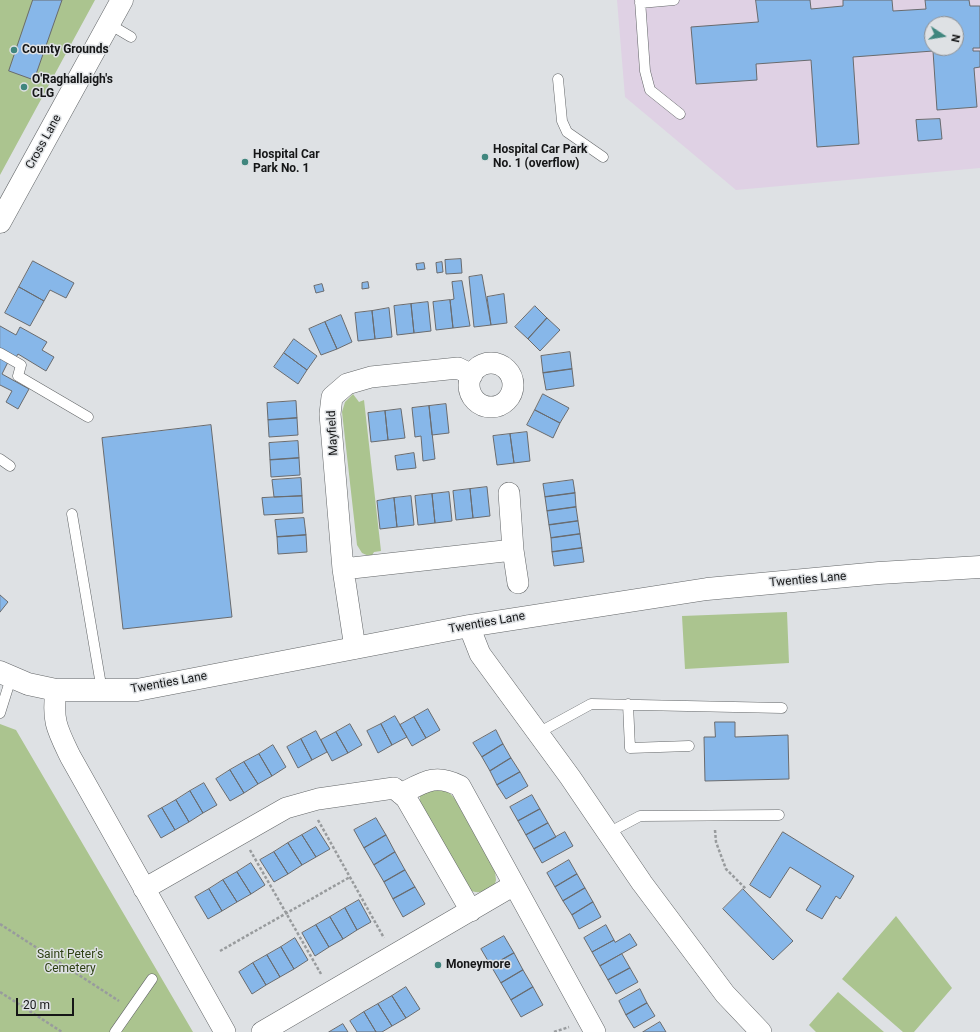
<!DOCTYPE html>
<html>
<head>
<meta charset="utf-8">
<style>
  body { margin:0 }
  #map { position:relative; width:980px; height:1032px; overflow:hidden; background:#dee1e4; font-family:Roboto,sans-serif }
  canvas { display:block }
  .north { position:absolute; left:924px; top:16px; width:40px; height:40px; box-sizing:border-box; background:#dee1e4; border:1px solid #8e9092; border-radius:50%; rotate:102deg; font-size:11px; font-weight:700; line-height:16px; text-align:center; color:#151617 }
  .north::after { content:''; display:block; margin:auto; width:14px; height:18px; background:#40867e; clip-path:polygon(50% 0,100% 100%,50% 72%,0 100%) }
  .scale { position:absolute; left:16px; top:998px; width:58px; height:18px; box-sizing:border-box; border:2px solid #151617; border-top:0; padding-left:5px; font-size:12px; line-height:14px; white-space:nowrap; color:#151617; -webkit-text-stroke:3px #dee1e4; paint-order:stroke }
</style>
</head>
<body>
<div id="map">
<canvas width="980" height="1032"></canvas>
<div class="north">N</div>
<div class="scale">20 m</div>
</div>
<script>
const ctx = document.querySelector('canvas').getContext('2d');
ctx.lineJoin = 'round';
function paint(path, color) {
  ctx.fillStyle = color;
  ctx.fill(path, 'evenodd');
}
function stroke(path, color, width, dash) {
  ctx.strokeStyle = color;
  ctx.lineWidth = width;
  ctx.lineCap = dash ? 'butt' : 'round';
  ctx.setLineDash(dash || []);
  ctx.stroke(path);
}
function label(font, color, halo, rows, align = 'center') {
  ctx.font = font + ' Roboto,sans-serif';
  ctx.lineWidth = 3;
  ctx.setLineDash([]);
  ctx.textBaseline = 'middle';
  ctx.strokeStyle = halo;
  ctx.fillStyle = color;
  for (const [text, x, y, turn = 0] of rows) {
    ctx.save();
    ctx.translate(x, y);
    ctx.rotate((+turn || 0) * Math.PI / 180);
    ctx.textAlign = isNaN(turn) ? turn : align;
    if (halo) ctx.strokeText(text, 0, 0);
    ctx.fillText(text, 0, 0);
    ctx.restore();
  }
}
paint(new Path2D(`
  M617 0H980V168L736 190 625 97ZM932 24H956V48H932Z`), '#dfd1e4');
paint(new Path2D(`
  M0 0H95L0 175Z
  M353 394 359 402 364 400 381 551 374 552 371 557 362 553 357 545 342 412 345 402Z
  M787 612 789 663 685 669 682 616Z
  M0 724 16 730 193 1032H0Z
  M425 789 447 790 455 799 495 871 496 880 494 888C482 892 477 895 466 888L420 808V796Z
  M896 916 952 988 914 1032H903L842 979Z
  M838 992 884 1032H816L809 1025Z`), '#abc48f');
const building = new Path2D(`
  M33 0H62L34 80 9 71Z
  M756 0H810L811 9 843 6V0H892L893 11 926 9 925 0H969L970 6H980V48H973V51H980V67L974 68 977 107 937 110 933 51 853 57 859 144 817 147 811 60 756 64 757 80 696 84 691 27 758 22ZM932 24H956V48H932Z
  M940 119 942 139 918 141 916 120Z
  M461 259 462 273 446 274 445 260Z
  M33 261 74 283 66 298 50 290 44 301 19 287Z
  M442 262 443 272 437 273 436 263Z
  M424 263 425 269 417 270 416 264Z
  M482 275 491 325 474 327 469 277Z
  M462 281 470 326 453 328 450 300 454 299 452 282Z
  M368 282 369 288 362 289V283Z
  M322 284 324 291 316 293 314 286Z
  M19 287 44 301 30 326 5 313Z
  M504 294 507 323 491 325 487 297Z
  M450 300 453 328 436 330 433 302Z
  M428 302 431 331 414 333 411 304Z
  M411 304 414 333 397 335 394 306Z
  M535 306 547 318 528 339 515 327Z
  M389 308 392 337 375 339 372 311Z
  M372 311 375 339 358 341 355 313Z
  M341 315 352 342 337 349 325 322Z
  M547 318 560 330 540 351 528 339Z
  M325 322 337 349 321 355 309 329Z
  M0 326 16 335 20 327 47 342 42 350 54 357 46 371 18 354 15 359 0 351Z
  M294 339 317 356 307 370 284 353Z
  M570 352 572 369 543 373 541 356Z
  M284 353 307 370 298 384 274 367Z
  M0 358 8 362 2 374 29 389 18 409 6 402 12 391 0 385Z
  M572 369 574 386 546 390 543 373Z
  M543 394 569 408 560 423 535 410Z
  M296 401 297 418 268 420 267 403Z
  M446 404 449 433 432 435 429 406Z
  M429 406 435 459 423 461 421 436 415 437 412 408Z
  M401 409 405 438 388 440 385 411Z
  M535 410 560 423 553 438 527 425Z
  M385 411 388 440 371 442 368 413Z
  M297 418 298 435 269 437 268 420Z
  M211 425 232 617 123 629 102 438Z
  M527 432 530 461 514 463 510 434Z
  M510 434 514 463 497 465 493 436Z
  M298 441 299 458 270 460 269 443Z
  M414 453 416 468 397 470 395 456Z
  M299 458 300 475 271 477 270 460Z
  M301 478 302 496 274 497 272 480Z
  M573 480 575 493 545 497 543 484Z
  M487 487 490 516 473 518 470 489Z
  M470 489 473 518 456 520 453 491Z
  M449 492 452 521 435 523 432 494Z
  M575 493 576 507 547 511 545 497Z
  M432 494 435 523 418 525 415 496Z
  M302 496 303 513 264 515 262 498Z
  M411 496 414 525 397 527 394 498Z
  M394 498 397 527 380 529 377 501Z
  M576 507 578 521 549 525 547 511Z
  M304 518 306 535 277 537 275 520Z
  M578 521 580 534 551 538 549 525Z
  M580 534 582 548 552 552 551 538Z
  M306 535 307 552 278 554 277 537Z
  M582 548 584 562 554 566 552 552Z
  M0 595 8 602 0 612Z
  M428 709 440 730 426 738 414 717Z
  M395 716 407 737 392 745 381 724Z
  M414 717 426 738 412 746 400 725Z
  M715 722H735V737L788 735 789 779 705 781 704 737H715Z
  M350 724 362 745 348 753 336 732Z
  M381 724 392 745 378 753 367 731Z
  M496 730 503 744 482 757 473 743Z
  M316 731 327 752 312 760 301 739Z
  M336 732 348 753 332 761 321 740Z
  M301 739 312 760 298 768 287 747Z
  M503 744 511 758 490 771 482 757Z
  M273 745 286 767 272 776 259 754Z
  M259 754 272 776 258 784 244 762Z
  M511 758 520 772 497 785 490 771Z
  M244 762 258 784 244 793 230 770Z
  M230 770 244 793 230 801 216 779Z
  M520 772 528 786 506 799 497 785Z
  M204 783 217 805 203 813 190 791Z
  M190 791 203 813 189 822 176 800Z
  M532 795 540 809 518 821 510 807Z
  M176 800 189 822 175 830 162 808Z
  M162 808 175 830 161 838 148 816Z
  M540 809 548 823 526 835 518 821Z
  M376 818 386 835 364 848 354 830Z
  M548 823 556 837 534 849 526 835Z
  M316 827 330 849 316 857 302 835Z
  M565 832 573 846 542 863 534 849Z
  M783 832 854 876 840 899 836 896 822 919 806 910 821 886 790 867 770 898 750 885Z
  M302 835 316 857 302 865 288 843Z
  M386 835 395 852 374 865 364 848Z
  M288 843 302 865 288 874 274 852Z
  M274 852 288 874 274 882 260 860Z
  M395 852 405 870 384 882 374 865Z
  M569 860 577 874 555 887 547 873Z
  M251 863 265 885 251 894 237 872Z
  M405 870 415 887 393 899 384 882Z
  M237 872 251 894 237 902 223 880Z
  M577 874 585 888 563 901 555 887Z
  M223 880 237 902 222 911 209 889Z
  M415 887 425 904 403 917 393 899Z
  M585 888 593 902 572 915 563 901Z
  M209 889 222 911 208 919 195 897Z
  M743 889 793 941 773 960 723 909Z
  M359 900 371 922 357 930 345 908Z
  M593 902 601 917 579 929 572 915Z
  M345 908 357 930 343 939 330 917Z
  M330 917 343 939 329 947 316 925Z
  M316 925 329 947 315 956 302 933Z
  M606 925 614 940 592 952 584 938Z
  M630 934 637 945 600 966 592 952 614 940 615 942Z
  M504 936 514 953 491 966 481 949Z
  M295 938 308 960 294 969 281 947Z
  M281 947 294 969 280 977 267 955Z
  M514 953 523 970 501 983 491 966Z
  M622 954 630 968 608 980 600 966Z
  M267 955 280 977 266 985 253 963Z
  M253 963 266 985 252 994 239 972Z
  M630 968 638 982 616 994 608 980Z
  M523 970 533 987 511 1000 501 983Z
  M406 987 420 1009 406 1018 392 996Z
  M533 987 543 1005 521 1017 511 1000Z
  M640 989 647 1003 626 1015 619 1001Z
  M392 996 406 1018 392 1026 378 1004Z
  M647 1003 655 1016 634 1028 626 1015Z
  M378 1004 392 1026 382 1032H376L364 1012Z
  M364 1012 376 1032H357L350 1021Z
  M660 1022 666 1032H643Z
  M343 1024 348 1032H329Z`);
paint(building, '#87b7e9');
stroke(building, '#696b6e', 1);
const service = new Path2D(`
  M640 0 645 71 650 90 680 114
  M640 3 674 0
  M109 24 131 37
  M558 79 562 121 567 132 603 157
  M0 353 21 365 18 376 88 417
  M0 459 10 466
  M72 514 102 691
  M628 704 630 748 689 746
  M0 713 11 678
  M538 733 591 704 782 708
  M608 833 640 816 779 815
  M115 1032 152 979`);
const minor = new Path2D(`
  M469 385a22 22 0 1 1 44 0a22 22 0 1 1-44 0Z
  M509 493 513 550 518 583
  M343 569 513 550
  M469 626 480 654 570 777 642 883 725 994 761 1032
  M355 648 343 569 330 414 332 397 347 384 371 377 458 368 472 375
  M56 690C52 721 57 729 70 756L225 1032
  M401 794C424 782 435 773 460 786L595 1032
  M144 889 286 808 318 799 394 788 406 798 471 911
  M262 1032 514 885`);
const tertiary = new Path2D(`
  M0 672 28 684 56 690H137L469 626 707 589 879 573 980 567`);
const secondary = new Path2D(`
  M0 222 122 0`);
stroke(service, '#636668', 11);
stroke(minor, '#636668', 22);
stroke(tertiary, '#636668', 23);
stroke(secondary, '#636668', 23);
stroke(new Path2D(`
  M318 820 384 938
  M715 830 716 842 726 869 746 889
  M250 850 321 974
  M0 924 119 1001
  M220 951 350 877
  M0 992 62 1032
  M554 1032 569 1027`), '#989b9d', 2.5, [3, 2]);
stroke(service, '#fff', 10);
stroke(minor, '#fff', 21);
stroke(tertiary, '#fff', 22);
stroke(secondary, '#fff', 22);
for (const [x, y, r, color] of [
  [14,50,4,"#40867e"],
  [24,87,4,"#40867e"],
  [485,157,4,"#40867e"],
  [245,162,4,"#40867e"],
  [438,965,4,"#40867e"]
]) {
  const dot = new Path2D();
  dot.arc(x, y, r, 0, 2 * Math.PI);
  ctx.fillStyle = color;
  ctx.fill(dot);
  stroke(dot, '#dee1e4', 1.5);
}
label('bold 12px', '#151617', '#dee1e4', [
  ["County Grounds",22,50],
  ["O'Raghallaigh's",32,80],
  ["CLG",32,94],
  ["Hospital Car Park",493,150],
  ["No. 1 (overflow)",493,164],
  ["Hospital Car",253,155],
  ["Park No. 1",253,169],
  ["Moneymore",446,965]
], 'left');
label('12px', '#151617', '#dee1e4', [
  ["Cross Lane",44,142,-61],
  ["Mayfield",333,433,-93],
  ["Twenties Lane",808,580,-5],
  ["Twenties Lane",487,623,-10],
  ["Twenties Lane",169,683,-10]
]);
label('12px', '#2e4014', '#dee1e4', [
  ["Saint Peter's",70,955],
  ["Cemetery",70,969]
]);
</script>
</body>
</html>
